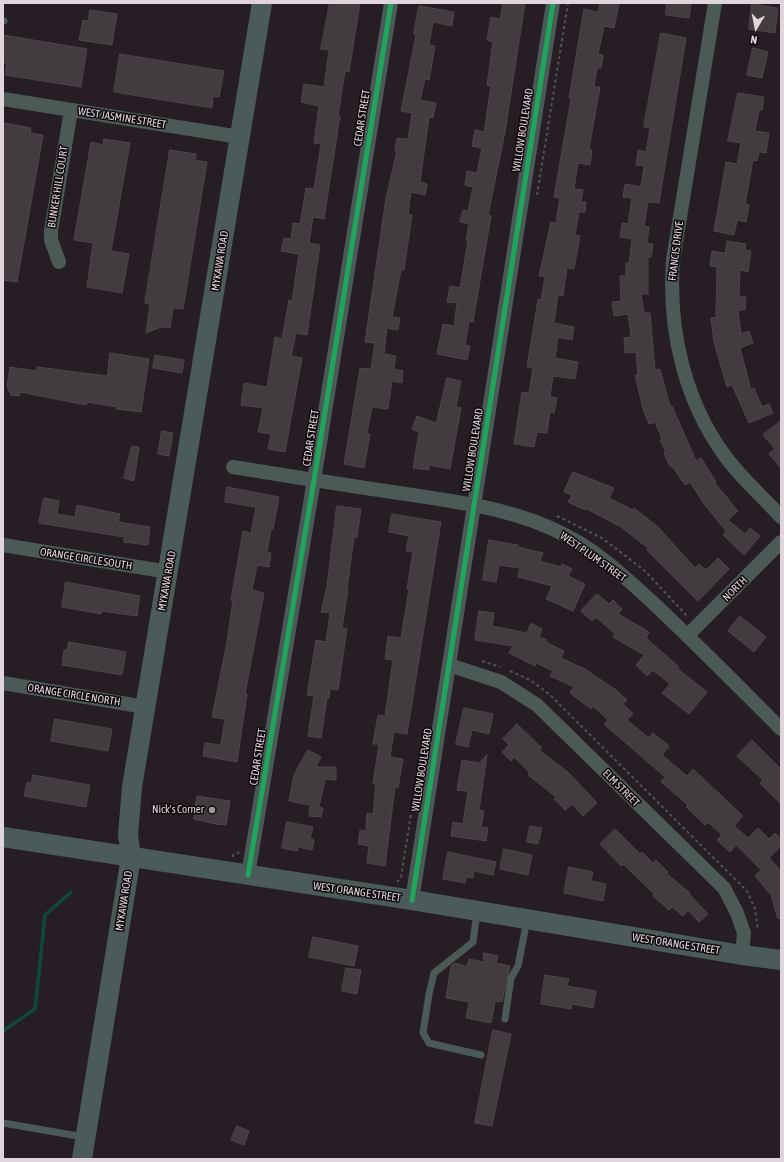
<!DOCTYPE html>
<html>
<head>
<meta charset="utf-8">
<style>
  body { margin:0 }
  #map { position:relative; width:784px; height:1162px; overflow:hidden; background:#261e24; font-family:"Asap Condensed",sans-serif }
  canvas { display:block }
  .frame { position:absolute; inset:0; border:4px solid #e0d5dc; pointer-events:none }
  .north { position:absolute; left:736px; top:8px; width:40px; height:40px; -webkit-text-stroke:3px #0e080c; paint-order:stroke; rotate:190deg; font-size:11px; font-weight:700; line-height:16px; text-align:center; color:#e0d5dc }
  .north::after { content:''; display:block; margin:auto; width:14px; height:18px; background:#e0d5dc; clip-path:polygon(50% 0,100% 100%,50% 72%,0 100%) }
</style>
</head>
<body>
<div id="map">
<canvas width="784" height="1162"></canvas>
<div class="frame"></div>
<div class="north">N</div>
</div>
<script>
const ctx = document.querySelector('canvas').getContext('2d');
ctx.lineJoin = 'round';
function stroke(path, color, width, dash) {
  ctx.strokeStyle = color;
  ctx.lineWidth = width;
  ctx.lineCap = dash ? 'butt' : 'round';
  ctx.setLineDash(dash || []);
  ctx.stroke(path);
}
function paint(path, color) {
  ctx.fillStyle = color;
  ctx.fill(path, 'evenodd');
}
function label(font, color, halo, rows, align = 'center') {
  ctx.font = font + ' "Asap Condensed",sans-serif';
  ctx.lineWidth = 3;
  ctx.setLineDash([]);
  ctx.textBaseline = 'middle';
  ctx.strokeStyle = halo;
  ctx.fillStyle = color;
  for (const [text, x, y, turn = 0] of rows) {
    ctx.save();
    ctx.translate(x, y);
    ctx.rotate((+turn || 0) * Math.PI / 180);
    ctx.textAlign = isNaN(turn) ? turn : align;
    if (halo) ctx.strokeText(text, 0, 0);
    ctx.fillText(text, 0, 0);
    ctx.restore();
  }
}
stroke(new Path2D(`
  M3 1031 35 1009 45 915 71 892`), '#10483d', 3.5);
const building = new Path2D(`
  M330 3H360L349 72 345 71 338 115 340 116 324 219 313 217 309 243 320 245 307 335 296 333 291 356 302 358 285 452 268 449 271 434 258 432 263 408 241 405 244 383 267 387 275 337 282 339 289 300 292 301 299 254 281 251 284 238 291 239 293 223 300 224 306 188 314 189 321 144 314 143 319 106 301 102 304 84 324 87 329 50 321 49Z
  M503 3H525L505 132 488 215 491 216 473 322 469 321 465 345 470 346 467 360 437 354 443 324 454 326 457 303 447 302 450 286 460 288 468 240H466L469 224 460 222 463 210 468 211 473 187 465 185 467 171 477 173 482 148 472 146 475 130 484 132 491 86 487 85 493 42 487 40 491 17 500 19Z
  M600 3H619L614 28 604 26 598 54 603 55 601 68H597L594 87H600L589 149 592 150 590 165 578 163 574 189 583 190 581 202H586L585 212H579L575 235 580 236 574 269 567 268 563 296 558 295 554 323 574 327 572 340 558 337 555 358 578 362 575 379 553 376 550 397 557 398 554 413 550 412 547 433 537 432 534 447 514 444 522 392 529 393 533 368 527 367 538 299 541 300 545 277 539 276 551 222 556 223 560 198 554 197 571 99 569 98 584 9 598 12Z
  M667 3H691L689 18 666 15Z
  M752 4 778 8 775 33 749 29Z
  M419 6 454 12 452 26 433 22 429 45 435 46 429 80 425 79 420 100 436 103 433 118 429 117 420 182 427 184 425 195 411 192 408 214 412 215 404 270H401L392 317 400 318 398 330 387 328 384 354 396 356 394 369 403 371 402 383 392 381 388 409 372 407 367 434H370L364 468 344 464 360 368 371 369 375 343 365 342 386 198 397 151H395L397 138 408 139 412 113 401 111 416 35 414 34Z
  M90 10 117 14 112 45 79 40 83 20 88 21Z
  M661 33 686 38 659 203 648 202 644 226 649 227 647 243 653 244 651 257H648V294H641L644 313H650L655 370 660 369 670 406H672L696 461 701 458 716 482 715 483 738 511 728 520 745 534 750 528 760 536 744 555 723 535 726 531 704 504 690 482 685 485 672 466 670 467 664 453 666 452 660 440 662 439 655 422 649 424 643 409 635 375H638L636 352 625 353 624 338 631 337 628 314 614 316 612 302 621 301 620 276H626V263H629L632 239 620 237 622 223 628 224 632 198 623 197 625 184 641 187 644 166 636 165 638 150 646 152 650 128 644 127Z
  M3 35 87 49 81 87 5 75 7 63 3 62Z
  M753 48 768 52 762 78 747 75Z
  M120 54 224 71 219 97 213 96 212 108 114 92Z
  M738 93 764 97 762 110H759L755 131 769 133 766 153 759 152 757 161 753 160 745 204 749 205 746 222 737 220 734 235 714 231 726 162 737 164 741 143 728 141Z
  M5 123 31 128 30 133 43 135 17 282 3 280V137Z
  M104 139 130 143 111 251 129 254 122 293 87 287 93 243 74 240 91 142 103 145Z
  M170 150 196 154 195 160 207 162 183 309 173 308 170 328 161 327 146 333 150 304 145 303Z
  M727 241 746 244 745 250 751 251 748 272 740 270 739 297H746L745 310H738L741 334 749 331 753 343 740 348 751 390 754 388 762 407 769 404 773 413 749 423 732 385 727 387 714 342 711 318 716 317 717 267 710 266 712 251 725 253Z
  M110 353 149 359 141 412 116 409 117 407 87 402 86 405 20 392 19 396 11 395 7 387 10 367 37 371V367L107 376Z
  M155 355 184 360 182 373 153 368Z
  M447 378 461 381 456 407 461 408 450 469 429 465V470L413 468 419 432 412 429 417 416 436 423Z
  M781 421V468L769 454 775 449 763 435Z
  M162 431 173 433 169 456 158 454Z
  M132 446 139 447 134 481 124 478Z
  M573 472 614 488 609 498 633 510 634 508 658 527 695 568 699 564 706 570 718 558 729 569 698 601 647 550 648 548 621 527 585 508V510L568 502 572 495 564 492Z
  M227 487 279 497 273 529H271L267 552 271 553 269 567 257 565 252 590 264 593 245 694H247L237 762 203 756 205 743 221 745 225 719 212 717 227 642 233 600H231L243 531 251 533 256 507 225 502Z
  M44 498 59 501 57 514 75 517 77 505 120 514 118 522 150 527 148 545 124 542V537L39 523Z
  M337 506 361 509 357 537H354L347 589H348L342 628 347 629 338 690 330 689 329 698H327L321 738 308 736 314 696 307 695 316 640 326 642 330 613 321 612 327 586Z
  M392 514 441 522 407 734 394 732 390 757 403 759 398 788 395 787 385 866 367 863 369 846 358 844 360 830 366 831 367 813 373 814 376 784H373L379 744H373L378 715 385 716 393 660 385 659 388 636 401 638 409 589H407L413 552 406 551 409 536 389 532Z
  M489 540 518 545V547L543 553 540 561 561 567 562 564 572 569 568 576 585 584 573 611 546 599 552 586 518 577 520 568 499 565 496 582 483 580Z
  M66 582 140 596 137 616 101 611V614L62 607Z
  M597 594 609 604 613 600 622 609 618 614 649 632 646 638 679 667 678 669 707 692 689 714 662 693 670 684 653 670 647 676 636 665 644 655 613 637 615 634 596 617 592 621 581 611Z
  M479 611 494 613 492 626 527 633 531 623 542 629 539 637 547 640 546 642 564 651 561 658 585 669 616 690 627 700 623 704 633 714 627 720 649 738 653 733 669 746 662 755 687 776 693 769 743 816 734 826 748 838 758 828 769 839 775 833 781 839V846L769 858 781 871V918L778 919 771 895 755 876 761 870 736 845 730 852 717 840 722 835 708 822 705 825 686 807 688 805 661 782 665 777 604 724 608 720 593 706 591 709 570 693 574 687 550 676 553 671 536 663 535 666 509 653 513 646 475 640Z
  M740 616 766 637 754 652 728 631Z
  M69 642 126 652 122 675 62 665 64 650H67Z
  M464 708 493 714 489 734 472 730 468 747 456 744Z
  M55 719 112 729 108 751 51 741Z
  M517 724 542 748 539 750 569 773 597 803 583 816 572 804 565 810 554 799 556 797 528 775 530 773 514 757 511 761 502 752 509 745 503 739Z
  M752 740 781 769V804L760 783 763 780 737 756Z
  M308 750 321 757 316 767H336V780L325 779 319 807 323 808 321 817 309 816 310 805 289 801 294 775Z
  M487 755 479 810 484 811 481 827 488 828 486 841 451 836 453 822 463 824 468 791 457 790 462 760 479 763Z
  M33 775 90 785 86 807 24 796 27 782 31 783Z
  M197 796 230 801 226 825 220 824V825L194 819Z
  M287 822 313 827 310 839 314 840 312 850 298 847 297 851 282 848Z
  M530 826 542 828 538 844 527 842Z
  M615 829 640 854 642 852 653 863 656 860 668 872 666 873 690 893 689 894 708 914 699 922 688 910 683 916 672 907 669 910 653 896 654 894 623 864 621 866 600 844Z
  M504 849 532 855 528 875 500 869Z
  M448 852 496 862 493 875 474 871 473 878 466 877 465 883 443 879Z
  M569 867 593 872 591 881 606 884 603 901 564 893Z
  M313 937 358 946 354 966 309 957Z
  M484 953 498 956 496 963 510 966 502 1002 495 1001 491 1023 466 1018 469 1002 446 998 451 966 454 963 467 966 469 959 483 962Z
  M346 968 361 970 357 994 342 991Z
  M545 975 569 979 567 986 596 991 593 1008 572 1004 571 1009 541 1004Z
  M493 1030 511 1034 492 1126 475 1123Z
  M237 1126 249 1131 244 1145 231 1140Z`);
paint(building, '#423b40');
stroke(building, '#4d464b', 1);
stroke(new Path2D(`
  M537 195 568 3
  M557 516 602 538 645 571 688 617
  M482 661 500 667
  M510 671 530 680 549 694 747 891 755 909 758 930
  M233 857V855L240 852
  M397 882 401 877 411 814`), '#4f5555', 2, [3, 3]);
stroke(new Path2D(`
  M3 21H4
  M477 912 473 942 434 973 429 994 423 1033 429 1043 481 1055
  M505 1019 511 978 518 966 527 920
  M3 1123 84 1137`), '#4b5a57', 7);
stroke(new Path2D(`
  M715 3 673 260C668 329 684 400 725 456 741 478 763 497 781 517
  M3 99 240 137
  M59 262 51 240V231L71 110
  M233 467C289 476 344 485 399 493 457 502 515 508 567 536 598 552 625 577 650 600 695 642 738 686 781 729
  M3 545 169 572
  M688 635 781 542
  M449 665 501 682 537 705 724 888 737 913 744 933 742 955
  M3 683 145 707
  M248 875 314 480 391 3
  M412 900 553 3`), '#4b5a57', 14);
stroke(new Path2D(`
  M3 837 412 900 742 955 781 960
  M82 1159 131 857 128 835 132 787 262 3`), '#4b5b59', 20);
stroke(new Path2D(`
  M248 875 314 480 391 3
  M412 900 553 3`), '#20a55d', 5);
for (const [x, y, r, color] of [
  [212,810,4,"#9f959c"]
]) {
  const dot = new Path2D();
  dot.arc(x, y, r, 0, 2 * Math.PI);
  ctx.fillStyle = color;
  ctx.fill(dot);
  stroke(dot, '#0e080c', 1.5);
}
label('11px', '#e0d5dc', '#0e080c', [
  ["WEST JASMINE STREET",122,118,9],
  ["CEDAR STREET",362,118,-81],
  ["WILLOW BOULEVARD",523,130,-81],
  ["BUNKER HILL COURT",58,187,-81],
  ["FRANCIS DRIVE",676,251,-83],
  ["MYKAWA ROAD",220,261,-81],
  ["CEDAR STREET",311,438,-81],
  ["WILLOW BOULEVARD",473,450,-81],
  ["WEST PLUM STREET",593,557,35],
  ["ORANGE CIRCLE SOUTH",86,559,9],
  ["MYKAWA ROAD",167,581,-80],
  ["NORTH",735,589,-45],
  ["ORANGE CIRCLE NORTH",74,695,9],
  ["CEDAR STREET",258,757,-81],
  ["WILLOW BOULEVARD",422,770,-81],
  ["ELM STREET",621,788,45],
  ["WEST ORANGE STREET",357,892,8],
  ["MYKAWA ROAD",124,901,-81],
  ["WEST ORANGE STREET",676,944,9]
]);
label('11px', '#e0d5dc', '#0e080c', [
  ["Nick's Corner",204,810]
], 'right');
</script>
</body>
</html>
